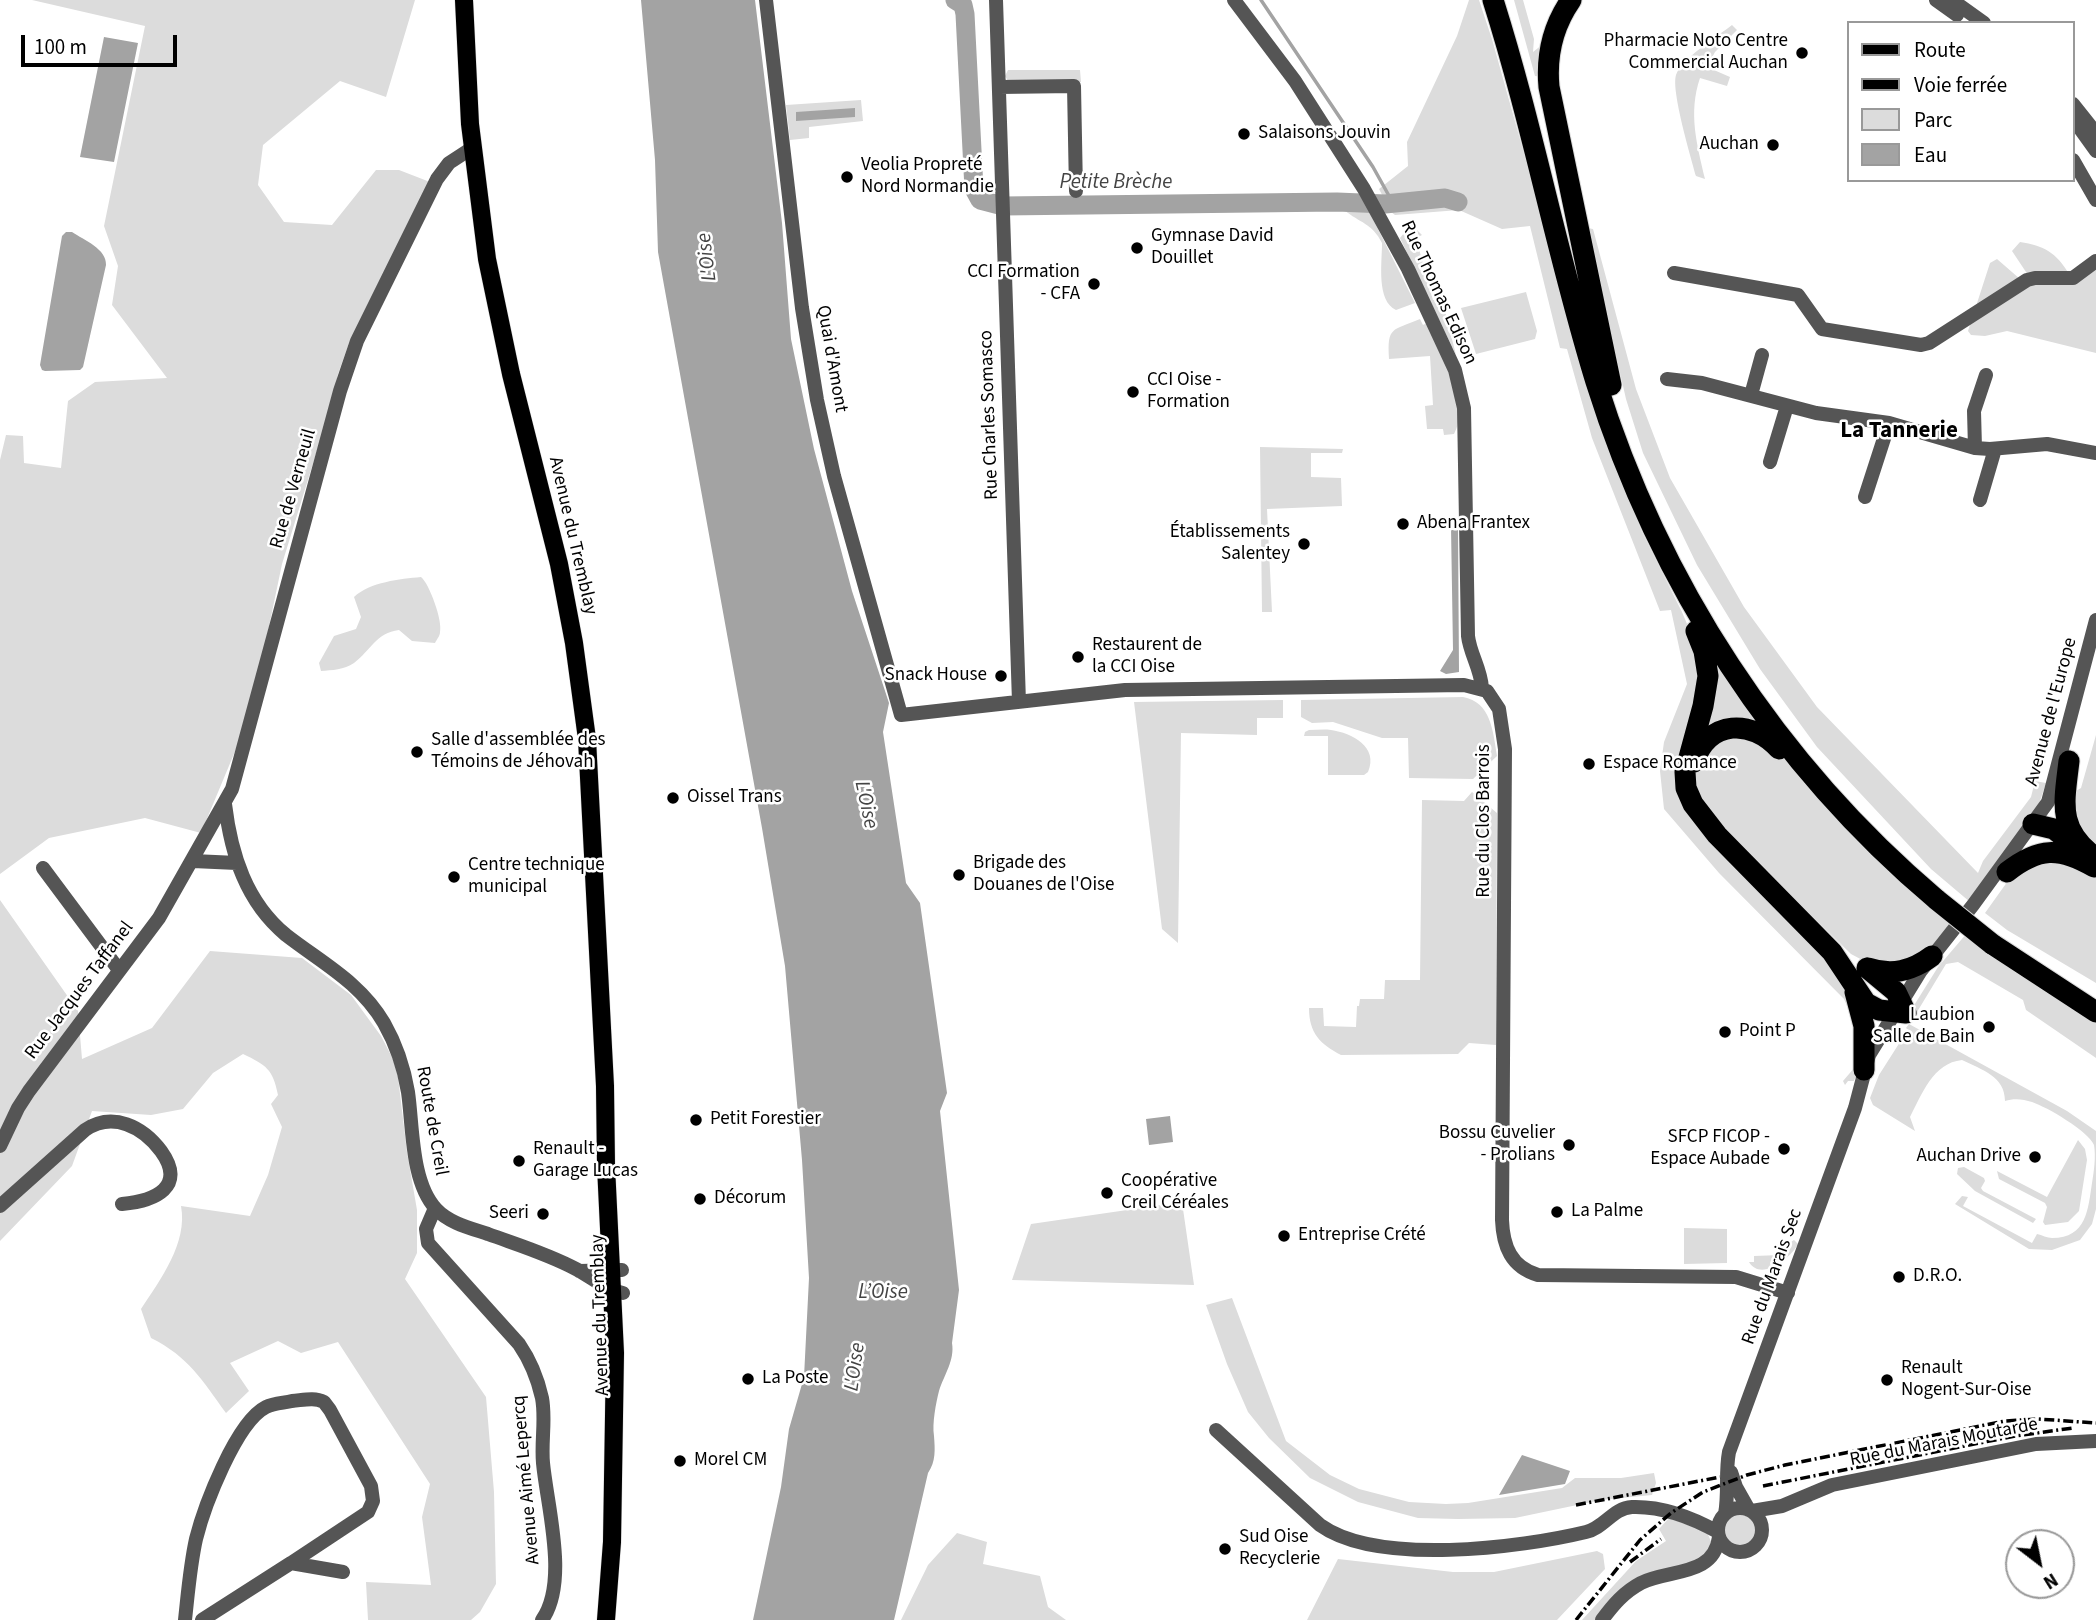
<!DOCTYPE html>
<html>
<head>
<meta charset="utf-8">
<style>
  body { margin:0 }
  #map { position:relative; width:2096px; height:1620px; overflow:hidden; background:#fff; font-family:"Source Sans 3",sans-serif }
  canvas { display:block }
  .legend { position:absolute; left:1847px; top:21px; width:228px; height:161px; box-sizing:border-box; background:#fff; border:2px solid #999; margin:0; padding:9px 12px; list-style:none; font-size:21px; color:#000 }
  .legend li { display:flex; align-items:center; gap:14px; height:35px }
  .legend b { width:35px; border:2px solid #999 }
  .north { position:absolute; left:2005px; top:1529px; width:70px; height:70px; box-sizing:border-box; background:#fff; border:2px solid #999; border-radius:50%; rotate:148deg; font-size:19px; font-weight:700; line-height:28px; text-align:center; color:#000 }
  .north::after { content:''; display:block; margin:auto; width:24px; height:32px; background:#000; clip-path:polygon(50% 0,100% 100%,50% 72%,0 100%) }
  .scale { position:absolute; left:21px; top:35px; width:156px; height:32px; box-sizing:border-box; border:4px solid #000; border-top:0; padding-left:9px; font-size:21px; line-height:24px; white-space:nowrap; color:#000; -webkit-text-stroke:5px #fff; paint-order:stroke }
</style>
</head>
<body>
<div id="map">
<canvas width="2096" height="1620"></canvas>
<ul class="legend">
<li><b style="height:9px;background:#000"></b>Route</li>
<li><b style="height:9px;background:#000"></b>Voie ferrée</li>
<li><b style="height:19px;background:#dcdcdc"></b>Parc</li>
<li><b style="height:19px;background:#a3a3a3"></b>Eau</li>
</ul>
<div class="north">N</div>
<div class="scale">100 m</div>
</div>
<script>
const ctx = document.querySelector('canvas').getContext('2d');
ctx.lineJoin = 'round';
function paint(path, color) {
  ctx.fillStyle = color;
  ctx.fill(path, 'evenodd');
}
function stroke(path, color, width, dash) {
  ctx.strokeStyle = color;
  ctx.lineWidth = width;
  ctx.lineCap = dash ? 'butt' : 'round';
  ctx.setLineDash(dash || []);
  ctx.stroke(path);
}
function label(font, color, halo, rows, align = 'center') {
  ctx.font = font + ' "Source Sans 3",sans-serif';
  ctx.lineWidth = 5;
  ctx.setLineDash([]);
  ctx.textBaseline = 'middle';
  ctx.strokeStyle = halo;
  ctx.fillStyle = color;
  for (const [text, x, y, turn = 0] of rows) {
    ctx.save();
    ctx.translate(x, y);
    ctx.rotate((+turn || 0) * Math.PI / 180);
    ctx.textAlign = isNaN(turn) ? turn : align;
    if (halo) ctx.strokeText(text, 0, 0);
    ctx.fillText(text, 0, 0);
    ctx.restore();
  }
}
paint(new Path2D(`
  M32 0H415L386 97 340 81 263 145 258 185 284 222 332 225 376 170H399L430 182 349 343 338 374 331 405 282 564 251 713 201 833 145 818 49 838 0 874V460L6 435 23 436 24 463 61 468 68 401 95 382 167 378 112 305 118 266 104 226 145 26Z
  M1469 0H1479L1492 39 1602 433 1642 532 1682 612 1695 643 1697 665 1696 693 1680 769 1682 794 1693 816C1725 851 1757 884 1790 918 1810 938 1838 960 1850 987 1863 1015 1866 1053 1854 1081H1848L1845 1085 1843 1081 1855 1067 1857 1022 1852 1017 1844 999 1719 873 1664 809 1660 771 1664 742 1687 684 1671 610 1660 611 1592 438 1567 349 1560 348 1530 226 1502 229 1459 210 1395 215 1391 212 1379 189 1408 166 1407 142 1457 36Z
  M1514 0H1523L1534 39 1533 52 1543 44V77L1535 76Z
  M1732 25 1737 30 1715 52 1707 67 1730 77 1727 86 1700 78C1688 113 1697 145 1705 179L1696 176C1691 157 1671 91 1676 75 1681 59 1718 36 1732 25Z
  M1008 70H1080L1081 82 1008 81 1005 76Z
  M861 100 863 121 809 127V138L790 140 786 105Z
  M1368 209 1415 303 1396 310C1376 301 1382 263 1382 243 1372 223 1360 223 1344 210Z
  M1587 228 1593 229 1636 389 1670 478 1744 607 1817 707 1978 873 1983 861 2031 797 2035 781 2046 783 2037 810 1970 902 1931 869 1817 747 1760 669 1697 565 1643 453 1626 399Z
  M1416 229 1422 235 1416 238 1433 300 1442 299 1456 355 1400 238 1404 233Z
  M2020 242C2044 246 2056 252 2069 274L2096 270V353L2007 331 1985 336 1971 335 1968 331 1990 263 1997 259 2020 279 2028 275 2012 251Z
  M1526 292 1537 331 1535 339 1476 354 1461 308Z
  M1420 319 1423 325 1427 323C1439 350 1471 406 1454 434L1444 435 1443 429H1427L1425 406 1433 405 1430 356 1389 359C1387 326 1392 331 1420 319Z
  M1260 447 1343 449 1342 453H1311V477L1341 478 1342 506 1267 509 1272 612H1262Z
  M421 577C429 583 443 621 440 632 440 636 437 639 435 643L412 641 399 630C376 633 371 650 354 663 344 670 332 670 321 671L319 663 334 636 356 629 361 617 354 597C370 582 400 579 421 577Z
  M1710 654 1764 728 1700 733Z
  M1463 697C1491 702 1493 731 1497 756L1473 779 1409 778 1408 738H1382L1333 722 1312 723 1301 717V700Z
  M1283 700V718H1257V735L1181 733 1178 943 1162 929 1134 702Z
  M1309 730C1316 730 1324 729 1331 730 1352 733 1379 747 1368 772L1364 775H1328V736H1304L1305 732Z
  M1725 733 1772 746 1865 847 1957 921 1919 960 1868 963 1851 954 1740 846 1706 809 1695 782V768Z
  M2096 735V851L2085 844 2069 795 2081 788Z
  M1472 792 1497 813 1496 1045 1469 1043 1458 1054 1341 1055C1320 1044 1309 1033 1309 1008H1323L1324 1026 1356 1027 1357 1006H1359L1360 999H1384L1385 980H1420L1422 800 1464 801Z
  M2041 858 2096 874V983L2007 930 1985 913 2010 878Z
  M0 900 78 1011 82 1059 152 1028 210 951 302 958 351 995 381 1036 393 1059 398 1077 407 1152 417 1210V1253L405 1279 486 1397 494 1492 496 1584 480 1612 471 1620H368L366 1582 431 1585 422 1517 430 1484 338 1342 301 1353 278 1341 230 1363 249 1391 226 1413C202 1380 189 1357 151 1338L141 1309C160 1280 188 1243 181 1206L250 1216 268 1175 282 1127 271 1104 278 1095C273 1069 266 1065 243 1054L213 1073 183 1109 151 1115 92 1111 72 1166 0 1241Z
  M1967 933 2096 1021V1058L2026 1010 2023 1000 1958 962 1946 964 1917 1012 1913 1007 1938 967Z
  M1909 1024 2067 1111 2096 1131V1209L2092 1224 2080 1240 2052 1250 2029 1249 1955 1204 1962 1196 1968 1197 1963 1206 2032 1243 2037 1234C2042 1235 2047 1238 2052 1238 2087 1238 2088 1209 2092 1183 2094 1171 2096 1157 2094 1145 2088 1131 2047 1107 2032 1102 2023 1099 2014 1098 2005 1101 2005 1076 1982 1070 1962 1060 1933 1063 1922 1094 1910 1117L1915 1131 1873 1105 1870 1098 1879 1075 1900 1042 1906 1044 1909 1040 1907 1037 1911 1032 1906 1028Z
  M2078 1140 2085 1149 2087 1160 2079 1211 2068 1222 2045 1225 2043 1222 2047 1207 2045 1203 1999 1179 1997 1171 2047 1197Z
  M1964 1167 1984 1178 1985 1181 1981 1188 1983 1191 2036 1219 2033 1223 1975 1191 1957 1174 1958 1168Z
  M1182 1202 1194 1285 1012 1280 1031 1224Z
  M1684 1228 1727 1229V1263L1684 1264Z
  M1794 1240 1798 1244C1791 1258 1761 1282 1749 1262H1754V1256L1781 1255V1248Z
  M1232 1298 1286 1441 1330 1475 1359 1489 1409 1502 1446 1504 1468 1503 1562 1488 1575 1478H1621L1654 1473 1656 1483 1652 1495 1601 1500 1515 1518 1458 1519 1418 1518 1358 1502 1310 1478 1269 1438 1248 1412 1227 1364 1206 1305Z
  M1724 1530a16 16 0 1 1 32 0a16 16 0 1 1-32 0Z
  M1669 1518 1707 1532 1712 1544 1702 1561 1656 1571 1595 1620H1582L1636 1561 1666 1541 1659 1529Z
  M957 1533 987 1542 983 1564 1040 1576 1048 1607 1066 1620H901L928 1565Z
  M1597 1551 1603 1554 1605 1569 1557 1620H1307L1338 1559 1453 1572H1494Z`), '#dcdcdc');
paint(new Path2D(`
  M641 0H755L782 223 791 339 814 449 852 591 889 703 883 732 906 883 920 903 947 1093 940 1111 959 1290 952 1343C955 1360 944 1375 939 1391 936 1403 932 1423 934 1436 935 1450 936 1461 928 1473L894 1620H753L781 1487 789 1429 804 1377 809 1278 802 1160 785 966 762 828 658 252 655 160Z
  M104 37 138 43 114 162 80 157Z
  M855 108V117L796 121V112Z
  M66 232H72C84 240 107 249 106 265L83 367 80 370 45 371 42 370 40 365 62 236Z
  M1458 526 1459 672 1446 674 1440 671 1453 650 1451 527Z
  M1170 1116 1173 1142 1149 1145 1146 1119Z
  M1522 1455 1570 1471 1565 1484 1499 1495Z`), '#a3a3a3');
stroke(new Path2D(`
  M1261 0 1373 167 1393 203`), '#a3a3a3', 3.5);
stroke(new Path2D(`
  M955 0 963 5 965 14 974 189 980 200 1003 206 1337 202 1385 204 1445 198 1458 202`), '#a3a3a3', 19);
const major = new Path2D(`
  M464 0 470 124 487 259 511 374 559 564 574 643 587 739 605 1086 606 1166 615 1353 612 1542 606 1620`);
const highway = new Path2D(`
  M1493 0C1533 126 1557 256 1596 382 1659 583 1776 764 1937 900
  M1571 0C1553 26 1546 55 1549 87L1611 385
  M1696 631 1704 651 1708 676 1703 706 1685 772 1686 788 1693 804 1717 835 1832 952 1866 1003 1879 1010 1906 1013 1896 992 1867 968
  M2069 761C2064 804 2057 829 2096 858
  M1694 762C1709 719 1752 719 1779 749
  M2033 824 2054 829 2074 845
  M2007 872C2039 847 2059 847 2094 867
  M1992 944 2096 1012
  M1868 968C1892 976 1912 971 1932 956
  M1855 992 1864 1026V1070`);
stroke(major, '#dbdbdb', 19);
stroke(highway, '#dbdbdb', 23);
stroke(new Path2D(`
  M766 0 802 308 817 400 834 476 901 715 1125 690 1464 685 1487 691 1499 709 1505 749 1502 1220C1503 1246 1511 1267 1538 1275L1736 1277 1788 1293
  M996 0 1019 702
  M1234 0 1295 81 1364 189 1408 269 1455 370 1464 408 1468 636C1470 654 1481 669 1482 688
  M1936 0 1957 15
  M1952 0 1984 23
  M999 87 1074 86 1076 191
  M2073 104 2096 133
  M2073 119 2096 151
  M2073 160 2096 200
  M1674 273 1798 295 1822 329 1921 345 1929 343 2027 280 2035 278H2073L2096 261
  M1667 379 1702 383 1816 413 1889 423 1975 448 1990 449 2047 444 2096 453
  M1751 395 1762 355
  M1975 448 1974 411 1986 375
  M1770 462 1787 406
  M1865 497 1889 423
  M1980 500 1995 449
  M225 804C231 854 246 902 286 935 322 963 360 982 384 1023 396 1044 404 1068 408 1092 413 1127 411 1182 436 1209 449 1223 470 1228 488 1234 518 1245 548 1254 576 1269 593 1278 604 1289 623 1293
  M193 861 237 863
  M43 868 119 970
  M0 1146 18 1108 29 1091 159 918 232 789 340 391 357 341 437 179 449 163 472 148
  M0 1206 85 1130C113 1111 143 1127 161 1151 187 1187 155 1201 122 1204
  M435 1208 426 1229 428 1243 519 1344C530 1360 538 1380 542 1398 546 1419 541 1441 543 1463 547 1506 569 1582 542 1620
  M579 1271 622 1270
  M1216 1430 1320 1525C1377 1566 1520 1548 1586 1532 1604 1528 1613 1508 1632 1507 1661 1506 1693 1518 1718 1532
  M1731 1472 1736 1487 1749 1510
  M1718 1530a22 22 0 1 1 44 0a22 22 0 1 1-44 0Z
  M1752 1511 1782 1506 1832 1485 2036 1444 2096 1441
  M1725 1514C1729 1493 1725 1473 1729 1452L1855 1108 1869 1055 1920 972 1973 905 2048 802 2096 620
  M185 1620C188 1593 190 1566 196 1539 204 1507 236 1422 266 1407 274 1403 284 1403 292 1401 304 1400 314 1397 324 1402L330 1410 371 1486 373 1501 368 1512 291 1563 343 1572
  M202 1620 291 1563
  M1602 1620C1613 1605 1624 1592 1641 1583 1669 1569 1714 1577 1719 1537`), '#555', 14);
stroke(major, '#000', 18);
stroke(highway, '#000', 21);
stroke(new Path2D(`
  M1763 1486 2015 1436 2073 1428
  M1576 1505 1720 1477
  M1630 1562 1661 1539
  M1576 1620 1640 1540 1671 1513 1703 1492 1747 1475 1785 1465 2005 1421 2038 1419 2096 1423`), '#000', 3.5, [10, 3.5, 2, 3.5]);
const highwayBridge = new Path2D(`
  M1937 900 1992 944`);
stroke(highwayBridge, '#dbdbdb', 23, []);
stroke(highwayBridge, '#000', 21);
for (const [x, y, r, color] of [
  [1802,53,7,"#000"],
  [1244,134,7,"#000"],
  [1773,145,7,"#000"],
  [847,177,7,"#000"],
  [1137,248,7,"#000"],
  [1094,284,7,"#000"],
  [1133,392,7,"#000"],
  [1403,524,7,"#000"],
  [1304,544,7,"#000"],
  [1078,657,7,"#000"],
  [1001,676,7,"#000"],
  [417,752,7,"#000"],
  [1589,764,7,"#000"],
  [673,798,7,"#000"],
  [959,875,7,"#000"],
  [454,877,7,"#000"],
  [1989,1027,7,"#000"],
  [1725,1032,7,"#000"],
  [696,1120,7,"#000"],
  [1569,1145,7,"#000"],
  [1784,1149,7,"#000"],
  [2035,1157,7,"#000"],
  [519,1161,7,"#000"],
  [1107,1193,7,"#000"],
  [700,1199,7,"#000"],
  [1557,1212,7,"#000"],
  [543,1214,7,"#000"],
  [1284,1236,7,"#000"],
  [1899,1277,7,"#000"],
  [748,1379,7,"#000"],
  [1887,1380,7,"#000"],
  [680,1461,7,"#000"],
  [1225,1549,7,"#000"]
]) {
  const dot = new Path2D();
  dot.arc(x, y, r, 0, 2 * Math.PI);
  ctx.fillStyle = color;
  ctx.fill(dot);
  stroke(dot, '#fff', 2.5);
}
label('19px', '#000', '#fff', [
  ["Pharmacie Noto Centre",1788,42,"right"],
  ["Commercial Auchan",1788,64,"right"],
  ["Salaisons Jouvin",1258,134],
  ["Auchan",1759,145,"right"],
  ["Veolia Propreté",861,166],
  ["Nord Normandie",861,188],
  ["Gymnase David",1151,237],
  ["Douillet",1151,259],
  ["CCI Formation",1080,273,"right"],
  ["- CFA",1080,295,"right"],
  ["CCI Oise -",1147,381],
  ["Formation",1147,403],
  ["Abena Frantex",1417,524],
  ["Établissements",1290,533,"right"],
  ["Salentey",1290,555,"right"],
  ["Restaurent de",1092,646],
  ["la CCI Oise",1092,668],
  ["Snack House",987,676,"right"],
  ["Salle d'assemblée des",431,741],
  ["Témoins de Jéhovah",431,763],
  ["Espace Romance",1603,764],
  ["Oissel Trans",687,798],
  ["Brigade des",973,864],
  ["Douanes de l'Oise",973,886],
  ["Centre technique",468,866],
  ["municipal",468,888],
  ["Laubion",1975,1016,"right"],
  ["Salle de Bain",1975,1038,"right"],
  ["Point P",1739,1032],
  ["Petit Forestier",710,1120],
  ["Bossu Cuvelier",1555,1134,"right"],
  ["- Prolians",1555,1156,"right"],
  ["SFCP FICOP -",1770,1138,"right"],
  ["Espace Aubade",1770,1160,"right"],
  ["Renault -",533,1150],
  ["Garage Lucas",533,1172],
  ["Auchan Drive",2021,1157,"right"],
  ["Coopérative",1121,1182],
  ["Creil Céréales",1121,1204],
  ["Décorum",714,1199],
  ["La Palme",1571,1212],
  ["Seeri",529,1214,"right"],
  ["Entreprise Crété",1298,1236],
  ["D.R.O.",1913,1277],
  ["Renault",1901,1369],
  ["Nogent-Sur-Oise",1901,1391],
  ["La Poste",762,1379],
  ["Morel CM",694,1461],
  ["Sud Oise",1239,1538],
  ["Recyclerie",1239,1560]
], 'left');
label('19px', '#000', '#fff', [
  ["Rue Thomas Edison",1438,293,65],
  ["Quai d'Amont",831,359,80],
  ["Rue Charles Somasco",990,415,-92],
  ["Rue de Verneuil",294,489,-74],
  ["Avenue du Tremblay",572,536,77],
  ["Avenue de l'Europe",2052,712,-75],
  ["Rue du Clos Barrois",1485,821,-90],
  ["Rue Jacques Taffanel",80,991,-53],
  ["Route de Creil",431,1121,80],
  ["Rue du Marais Sec",1773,1277,-70],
  ["Avenue du Tremblay",601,1315,-92],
  ["Rue du Marais Moutarde",1944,1443,-11],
  ["Avenue Aimé Lepercq",527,1480,-95]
]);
label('italic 21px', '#444', '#fff', [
  ["Petite Brèche",1116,183],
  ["L'Oise",708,257,-97],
  ["L'Oise",865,805,78],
  ["L’Oise",883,1293],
  ["L'Oise",856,1367,-82]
]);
label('bold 23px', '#000', '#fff', [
  ["La Tannerie",1899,432]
]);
</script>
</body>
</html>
